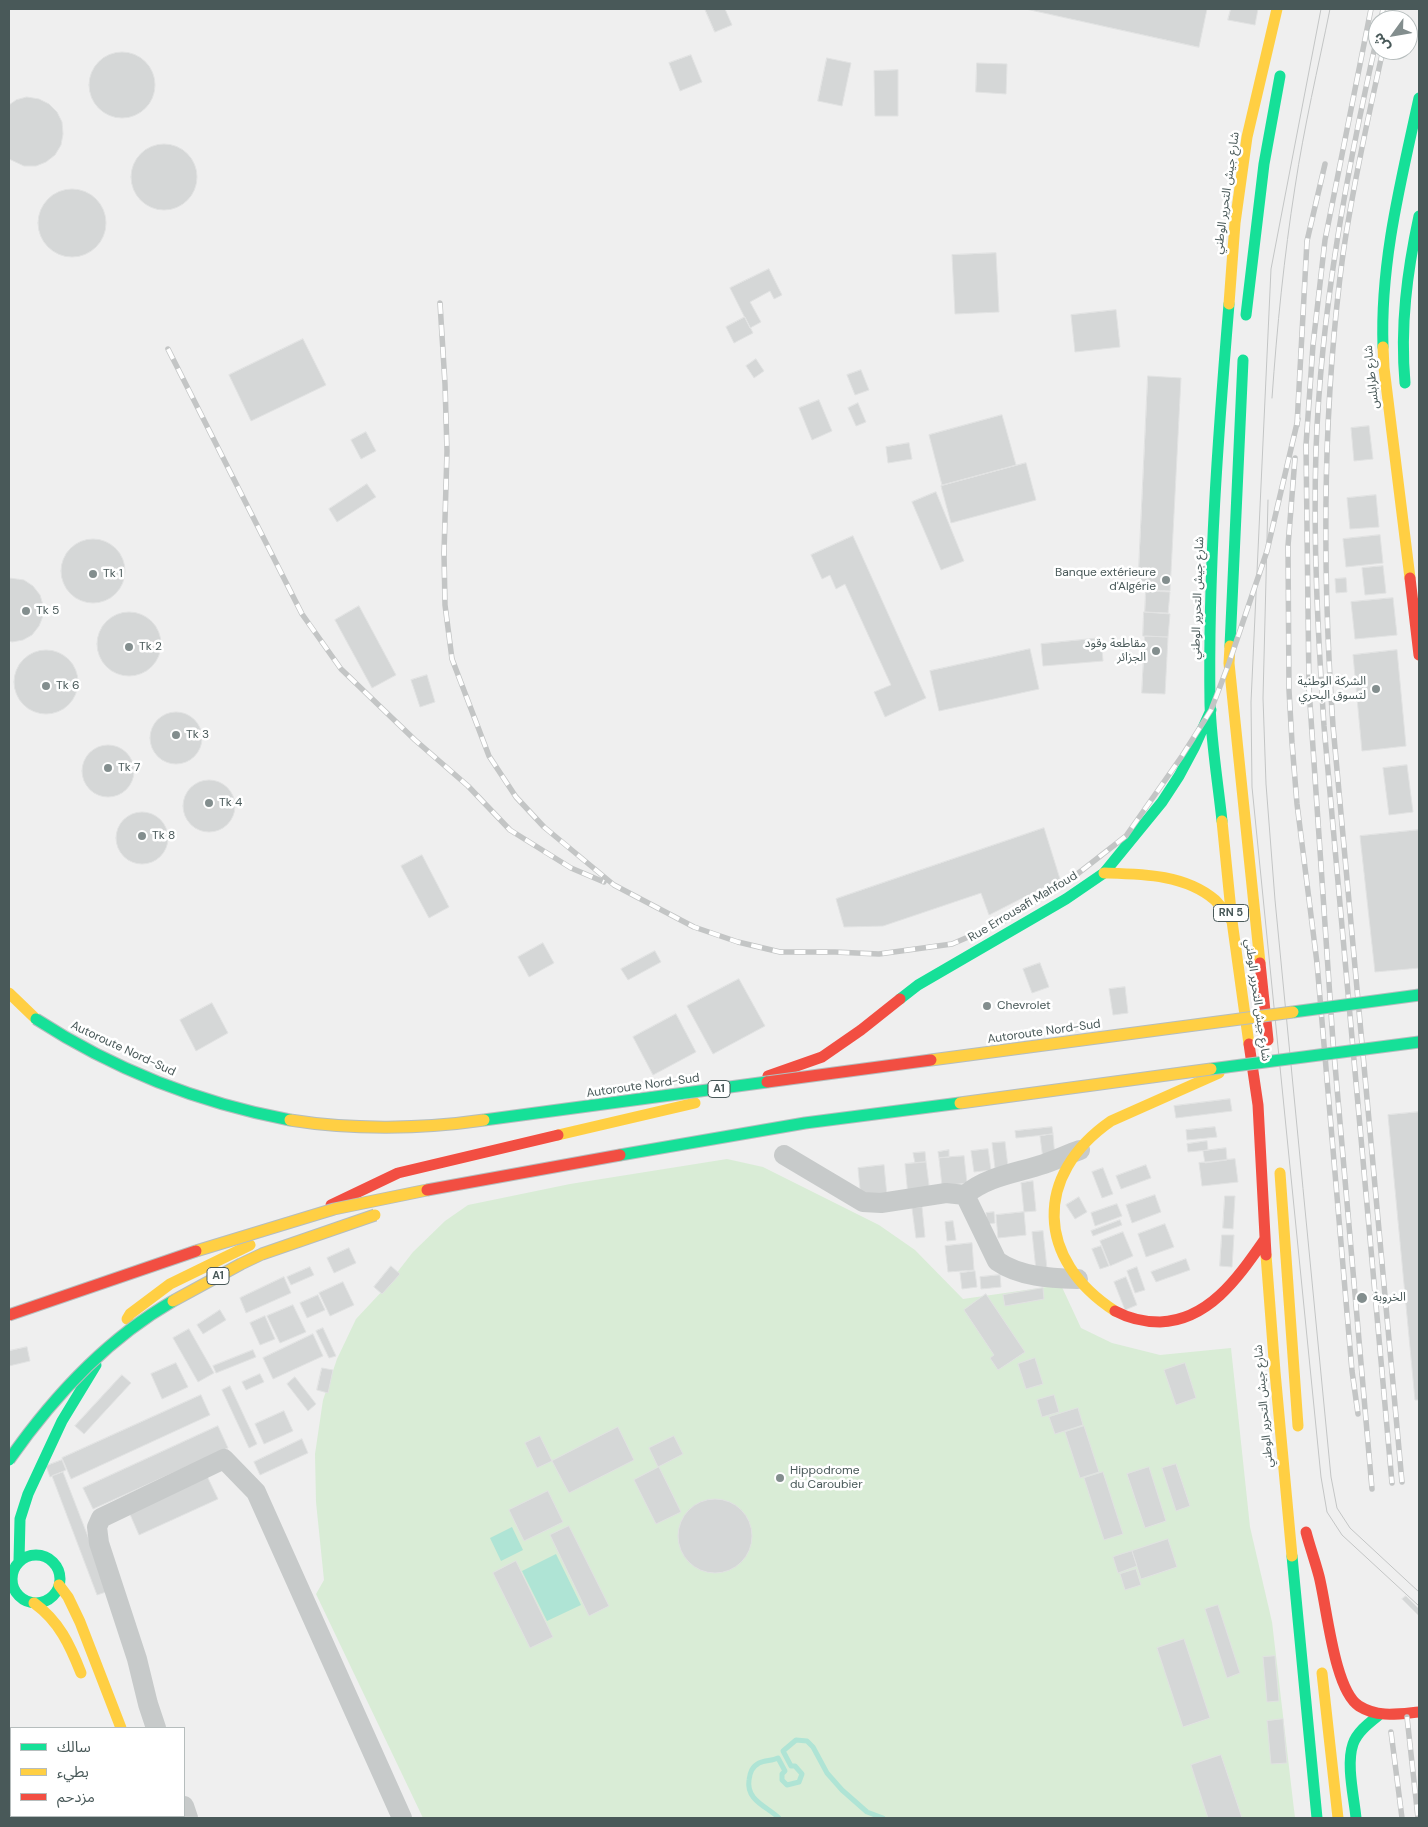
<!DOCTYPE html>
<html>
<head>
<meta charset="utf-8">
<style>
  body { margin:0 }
  #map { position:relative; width:1428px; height:1827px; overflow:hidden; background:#efefef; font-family:"DM Sans","Noto Sans Arabic",sans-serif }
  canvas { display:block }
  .frame { position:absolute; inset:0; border:10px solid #495959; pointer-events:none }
  .legend { position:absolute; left:10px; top:1727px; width:175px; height:90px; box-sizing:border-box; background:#fff; border:1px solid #b6bdbd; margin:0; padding:6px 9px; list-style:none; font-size:15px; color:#495959 }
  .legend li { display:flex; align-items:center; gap:10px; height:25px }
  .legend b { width:25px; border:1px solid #b6bdbd }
  .north { position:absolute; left:1368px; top:10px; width:50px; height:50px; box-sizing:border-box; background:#fff; border:1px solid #b6bdbd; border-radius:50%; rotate:238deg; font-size:14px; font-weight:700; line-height:20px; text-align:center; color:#495959 }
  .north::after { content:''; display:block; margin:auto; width:18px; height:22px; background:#838e8e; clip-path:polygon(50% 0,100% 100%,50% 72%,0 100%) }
</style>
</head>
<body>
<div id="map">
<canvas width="1428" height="1827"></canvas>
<div class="frame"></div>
<ul class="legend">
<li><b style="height:6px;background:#16e098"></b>سالك</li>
<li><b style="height:6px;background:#ffcf43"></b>بطيء</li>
<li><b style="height:6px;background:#f24e42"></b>مزدحم</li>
</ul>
<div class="north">ش</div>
</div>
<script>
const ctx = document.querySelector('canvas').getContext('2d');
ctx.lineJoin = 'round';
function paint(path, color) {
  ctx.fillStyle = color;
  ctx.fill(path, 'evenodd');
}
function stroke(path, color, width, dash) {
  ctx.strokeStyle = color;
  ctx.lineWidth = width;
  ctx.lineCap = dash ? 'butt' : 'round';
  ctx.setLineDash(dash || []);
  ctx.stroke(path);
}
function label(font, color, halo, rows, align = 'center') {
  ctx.font = font + ' "DM Sans","Noto Sans Arabic",sans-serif';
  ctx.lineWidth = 5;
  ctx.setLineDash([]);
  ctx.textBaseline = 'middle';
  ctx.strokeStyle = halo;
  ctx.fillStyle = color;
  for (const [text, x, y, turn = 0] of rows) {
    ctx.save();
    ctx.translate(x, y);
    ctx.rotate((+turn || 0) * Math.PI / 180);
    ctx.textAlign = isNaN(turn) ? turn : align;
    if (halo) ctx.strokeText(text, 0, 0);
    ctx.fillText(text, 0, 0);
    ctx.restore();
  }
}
paint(new Path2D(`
  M727 1159 763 1167 879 1225 915 1250 963 1299 1061 1285 1081 1328 1112 1343 1160 1355 1231 1348 1250 1527 1272 1622 1295 1818H423L316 1594 324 1580 316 1502 315 1454 323 1400 337 1359 356 1319 385 1288 413 1252 445 1221 468 1205 570 1184Z`), '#d9ecd6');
paint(new Path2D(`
  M512 1527 523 1550 501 1561 490 1538Z
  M556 1554 581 1605 547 1621 522 1571Z`), '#afe4d5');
stroke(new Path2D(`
  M779 1818C766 1806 746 1800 749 1780 750 1772 752 1767 759 1763 765 1760 772 1761 778 1758L785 1771 782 1774V1780L787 1785 799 1782 802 1774 795 1766H791L783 1751 796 1740 807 1741 813 1747 827 1773 842 1790 867 1812 883 1818`), '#afe4d5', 5);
const building = new Path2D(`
  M705 9H725L732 25 715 32Z
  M1026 9H1207L1199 47Z
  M1231 9H1258L1255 25 1228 20Z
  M89 85a33 33 0 1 1 66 0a33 33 0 1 1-66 0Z
  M691 55 702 82 680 91 669 63Z
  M827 58 851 63 842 106 818 101Z
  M977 63 1007 64 1006 94 976 92Z
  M898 70V116H875L874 71Z
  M27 97 39 99 49 104 57 112 62 122 63 134 61 145 55 155 46 162 36 166H24L9 159V105L16 100Z
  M131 177a33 33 0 1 1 66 0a33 33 0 1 1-66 0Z
  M38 223a34 34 0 1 1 68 0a34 34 0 1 1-68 0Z
  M996 253 999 312 955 314 952 255Z
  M769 269 782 295 774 299 770 291 750 302 761 322 750 328 730 288Z
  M1116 310 1120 347 1075 352 1071 315Z
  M745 317 753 333 734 343 726 327Z
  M303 339 326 385 251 421 229 375Z
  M756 359 764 371 754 378 746 366Z
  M861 370 869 390 855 395 847 375Z
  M1148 376 1181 378 1170 591 1138 589Z
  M819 400 832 431 812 440 799 408Z
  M858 403 866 422 856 426 848 408Z
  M1002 415 1016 465 942 485 929 435Z
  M1369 426 1373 459 1354 461 1351 428Z
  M366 432 376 451 361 459 351 440Z
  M909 443 912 459 888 463 886 447Z
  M1026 463 1036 500 951 523 941 486Z
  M367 484 376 497 337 522 329 509Z
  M936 492 964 561 941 570 912 502Z
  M1376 495 1379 527 1350 529 1347 498Z
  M1380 535 1383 563 1346 567 1343 539Z
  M853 536 926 698 885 717 874 692 891 685 845 584 836 589 830 575 822 579 811 555Z
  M61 571a32 32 0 1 1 64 0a32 32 0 1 1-64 0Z
  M1383 566 1386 593 1365 595 1362 568Z
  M9 578 24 580 33 586 40 595 43 605V616L39 626 32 635 23 640 12 642 9 641Z
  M1346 578 1347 592 1336 593 1335 579Z
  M1146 591 1170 592 1168 613 1145 612Z
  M1393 598 1397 635 1355 639 1351 602Z
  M359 606 396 675 372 688 335 620Z
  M1144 612 1170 614 1168 637 1143 636Z
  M97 644a32 32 0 1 1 64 0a32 32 0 1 1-64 0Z
  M1145 636 1168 637 1165 694 1142 693Z
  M1101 638 1103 661 1043 666 1041 644Z
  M1030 649 1039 689 939 711 930 671Z
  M1397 650 1406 746 1362 751 1353 655Z
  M14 682a32 32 0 1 1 64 0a32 32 0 1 1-64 0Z
  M427 675 435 702 420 707 411 680Z
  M150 738a26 26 0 1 1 52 0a26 26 0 1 1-52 0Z
  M82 771a26 26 0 1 1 52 0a26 26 0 1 1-52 0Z
  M1407 765 1413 812 1389 815 1383 768Z
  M183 806a26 26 0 1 1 52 0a26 26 0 1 1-52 0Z
  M116 838a26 26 0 1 1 52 0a26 26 0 1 1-52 0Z
  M1044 828 1060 879 989 915 981 893 883 926 844 927 836 899Z
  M1419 830V968L1375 972 1360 836Z
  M422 855 449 907 429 918 401 866Z
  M543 943 554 963 529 977 518 957Z
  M655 951 661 962 628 980 621 969Z
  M1040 963 1049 987 1032 993 1023 969Z
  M739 979 765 1026 713 1054 687 1006Z
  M1125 987 1128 1013 1113 1015 1109 989Z
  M212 1003 228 1033 196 1051 180 1020Z
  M676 1014 696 1052 653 1075 633 1037Z
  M1230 1099 1232 1111 1176 1118 1174 1106Z
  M1419 1112V1400H1415L1388 1115Z
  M1052 1127 1053 1134 1016 1138 1015 1131Z
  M1215 1127 1217 1137 1187 1140 1186 1130Z
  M1053 1134 1055 1158 1043 1159 1040 1136Z
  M1207 1141 1208 1150 1188 1152 1187 1144Z
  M1005 1142 1008 1167 995 1168 992 1143Z
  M1226 1148 1227 1160 1205 1163 1203 1151Z
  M988 1149 991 1170 974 1172 971 1151Z
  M949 1150V1157L939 1158 938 1152Z
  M925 1152 926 1162 915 1163 913 1153Z
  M964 1156 967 1183 942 1186 939 1158Z
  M1235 1159 1238 1182 1202 1186 1199 1163Z
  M926 1162 930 1193 908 1196 905 1164Z
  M884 1165 887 1196 861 1199 858 1168Z
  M1146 1165 1151 1178 1121 1189 1116 1176Z
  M1103 1168 1113 1194 1102 1198 1092 1172Z
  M1033 1181 1036 1211 1024 1212 1021 1183Z
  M1155 1195 1161 1212 1132 1223 1126 1205Z
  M1225 1196H1235L1233 1229 1223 1228Z
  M1079 1197 1087 1212 1075 1219 1066 1205Z
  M1117 1204 1122 1216 1095 1226 1091 1213Z
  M922 1207 925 1237 916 1238 912 1208Z
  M994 1212 995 1223 987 1224 986 1213Z
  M1024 1212 1026 1235 998 1238 996 1215Z
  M1120 1220 1122 1225 1093 1236 1091 1231Z
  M953 1221 956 1240 947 1241 945 1222Z
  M1165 1224 1174 1247 1146 1257 1138 1234Z
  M1043 1231 1047 1269 1036 1270 1032 1232Z
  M1123 1232 1133 1256 1110 1266 1100 1241Z
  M1222 1235H1234L1232 1267 1220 1266Z
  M972 1243 974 1270 948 1272 945 1246Z
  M1101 1246 1109 1266 1100 1269 1092 1249Z
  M349 1248 356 1263 334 1273 327 1258Z
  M1186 1259 1190 1270 1156 1282 1151 1272Z
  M391 1266 400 1274 382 1294 374 1287Z
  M310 1267 314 1275 291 1285 287 1277Z
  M1137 1267 1145 1290 1135 1293 1127 1271Z
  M975 1271 977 1287 962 1289 960 1273Z
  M1000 1275 1001 1287 981 1289 980 1277Z
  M284 1277 291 1293 246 1313 240 1298Z
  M1126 1277 1137 1305 1125 1310 1114 1282Z
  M343 1282 354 1305 330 1316 319 1293Z
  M1043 1288 1044 1299 1005 1306 1003 1295Z
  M986 1294 1025 1352 998 1370 990 1358 994 1355 964 1310Z
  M318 1295 325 1310 307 1318 300 1303Z
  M293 1305 306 1332 280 1343 267 1316Z
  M220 1310 226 1320 203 1334 197 1325Z
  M265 1316 275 1339 260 1345 250 1323Z
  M323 1328 336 1356 329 1358 316 1331Z
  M189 1329 214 1373 198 1382 173 1338Z
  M313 1334 323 1356 273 1379 263 1358Z
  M27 1347 30 1361 9 1366V1351Z
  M253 1350 256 1357 216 1373 213 1366Z
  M1035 1358 1043 1384 1026 1389 1018 1364Z
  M176 1363 188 1387 162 1399 151 1374Z
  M1185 1363 1196 1398 1176 1405 1164 1370Z
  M322 1368 333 1370 328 1393 317 1390Z
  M260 1374 264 1382 246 1390 242 1382Z
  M122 1375 131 1383 84 1434 75 1426Z
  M295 1377 316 1404 308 1411 287 1384Z
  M230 1386 257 1444 249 1448 222 1390Z
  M201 1395 210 1415 71 1479 62 1458Z
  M1054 1395 1059 1412 1042 1417 1037 1400Z
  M1078 1408 1083 1425 1055 1434 1049 1417Z
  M284 1411 293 1431 264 1444 255 1424Z
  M218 1426 228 1448 93 1509 83 1488Z
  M1084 1426 1099 1472 1080 1478 1065 1432Z
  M618 1427 634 1460 569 1493 552 1461Z
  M540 1436 552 1461 537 1468 525 1443Z
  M674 1436 683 1454 658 1467 649 1448Z
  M302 1439 308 1453 260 1475 254 1462Z
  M62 1460 66 1470 50 1477 46 1466Z
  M1176 1464 1190 1506 1176 1511 1162 1468Z
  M659 1467 681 1512 656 1524 634 1480Z
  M1149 1467 1166 1521 1145 1528 1127 1474Z
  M63 1472 109 1591 97 1595 52 1476Z
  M1103 1472 1123 1534 1104 1540 1084 1478Z
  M207 1476 218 1499 139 1535 129 1512Z
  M548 1491 563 1522 524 1541 509 1510Z
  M678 1536a37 37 0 1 1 74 0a37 37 0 1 1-74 0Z
  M569 1526 609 1606 589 1616 550 1535Z
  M1168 1539 1177 1567 1141 1579 1132 1551Z
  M1132 1551 1137 1566 1118 1573 1113 1557Z
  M516 1561 553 1637 530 1648 493 1573Z
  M1136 1569 1141 1585 1125 1590 1120 1574Z
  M1406 1596 1419 1609V1616L1402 1599Z
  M1218 1605 1240 1673 1227 1678 1205 1609Z
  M1184 1639 1210 1718 1183 1727 1157 1648Z
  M1275 1656 1279 1701 1267 1702 1263 1657Z
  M1283 1719 1287 1763 1271 1764 1267 1721Z
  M1221 1755 1242 1818H1208L1191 1765Z`);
paint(building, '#d5d7d7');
stroke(building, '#e1e2e2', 1);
stroke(new Path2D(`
  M784 1155 863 1202 881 1203 946 1193 965 1195C987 1176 1017 1173 1044 1164 1056 1160 1068 1154 1080 1150
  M965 1195 997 1261C1020 1277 1050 1278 1078 1279
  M156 1728 148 1704 137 1659 99 1543 97 1527 101 1518 224 1459 256 1492 402 1818
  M184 1806 188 1818`), '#c7caca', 20);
stroke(new Path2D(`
  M1246 315 1264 164 1280 76
  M1383 347C1380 262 1401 181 1419 98
  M1405 383C1400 326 1407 272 1419 216
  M1230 646 1243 360
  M1222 821C1218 783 1211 741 1210 704 1208 570 1218 437 1229 304
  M900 999 918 985 1066 899 1104 873 1162 802 1179 776 1194 748 1211 710
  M12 1579a24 24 0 1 1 48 0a24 24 0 1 1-48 0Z
  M1292 1556 1317 1818
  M19 1561 20 1519 28 1494 62 1421 96 1365
  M154 1816 155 1818
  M1356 1818C1354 1797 1346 1764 1353 1744 1357 1732 1369 1723 1379 1715`), '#16e098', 11);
stroke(new Path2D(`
  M1229 304 1235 223 1247 137 1277 9
  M1383 347 1384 368 1410 578
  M1230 646 1229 663 1260 963
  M1222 821 1232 921 1249 1044
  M1104 873C1141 874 1185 874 1215 900 1221 906 1226 914 1232 921
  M9 993 36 1019
  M558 1135 695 1103
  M1280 1173 1298 1426
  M1266 1255 1275 1372 1292 1556
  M1115 1311C1036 1260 1033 1175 1111 1121L1219 1073
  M127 1319 130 1314 170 1284 250 1245
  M59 1585 68 1597 80 1622 121 1728
  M34 1603C59 1621 70 1645 81 1673
  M1322 1673 1338 1818`), '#ffcf43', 11);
stroke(new Path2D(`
  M1410 578 1419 655
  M1260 963 1268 1040
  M1249 1044 1258 1105 1266 1255
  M768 1076 822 1057 861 1030 900 999
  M331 1205 398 1173 558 1135
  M1115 1311C1130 1319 1143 1322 1160 1322 1210 1320 1239 1276 1265 1239
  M1306 1532C1310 1547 1315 1561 1319 1576 1327 1607 1334 1690 1359 1706 1378 1718 1398 1714 1419 1712`), '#f24e42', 11);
stroke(new Path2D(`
  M1321 9 1271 269 1251 702 1252 787 1321 1477 1327 1512 1342 1535 1419 1606
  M1272 398C1277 327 1284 257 1295 187 1304 127 1318 68 1330 9
  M1268 500 1263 698 1266 784 1275 900 1331 1477 1337 1508 1350 1528 1419 1592`), '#c3c5c5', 1);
const rail = new Path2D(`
  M1371 9 1325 240 1313 345 1306 445 1309 689 1333 1042 1372 1489
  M1381 20 1383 9
  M1389 20 1392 9
  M1378 33C1347 170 1321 309 1316 450 1313 542 1318 634 1324 726L1392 1483
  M1383 50C1368 118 1353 186 1343 254 1322 411 1322 569 1333 726L1402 1482
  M440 303 445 384 447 451 444 553 445 605 452 659 489 756 516 797 544 827 614 885 694 927 738 942 780 952H835L879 954 952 944 1003 922 1067 882 1126 836 1182 756 1211 710 1229 663 1267 551 1298 419
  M168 349 302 614 341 669 415 740 468 786 510 830 571 868 604 882
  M1297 425 1307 241 1325 164
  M1295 458 1288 546 1289 690 1292 743 1297 804 1317 963 1352 1371 1358 1414
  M1407 1717 1418 1818
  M1391 1732 1402 1818`);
stroke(rail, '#c3c5c5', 5.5);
stroke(rail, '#fff', 4, [11]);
const fastBridge = new Path2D(`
  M1293 1012 1419 995
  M36 1019C113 1069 200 1103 290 1120
  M1211 1069 1419 1042
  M484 1120 767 1082
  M620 1155 805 1123 960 1103
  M9 1460C53 1397 105 1340 173 1301`);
const slowBridge = new Path2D(`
  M931 1060 1293 1012
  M960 1103 1211 1069
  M290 1120C352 1130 422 1129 484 1120
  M196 1251 334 1209 427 1190
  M173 1301 241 1264 262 1254 375 1215`);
const jamBridge = new Path2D(`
  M767 1082 931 1060
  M427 1190 620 1155
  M9 1315 196 1251`);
stroke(fastBridge, '#b5bdbe', 13, []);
stroke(slowBridge, '#b5bdbe', 13, []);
stroke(jamBridge, '#b5bdbe', 13, []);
stroke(fastBridge, '#16e098', 11);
stroke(slowBridge, '#ffcf43', 11);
stroke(jamBridge, '#f24e42', 11);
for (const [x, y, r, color] of [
  [93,574,5,"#838e8e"],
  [1166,580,5,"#838e8e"],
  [26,611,5,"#838e8e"],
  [129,647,5,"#838e8e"],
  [1156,651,5,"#838e8e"],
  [46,686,5,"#838e8e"],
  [1376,689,5,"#838e8e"],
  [176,735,5,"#838e8e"],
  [108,768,5,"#838e8e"],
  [209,803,5,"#838e8e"],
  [142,836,5,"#838e8e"],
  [987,1006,5,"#838e8e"],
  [1362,1298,6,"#838e8e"],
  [780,1478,5,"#838e8e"]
]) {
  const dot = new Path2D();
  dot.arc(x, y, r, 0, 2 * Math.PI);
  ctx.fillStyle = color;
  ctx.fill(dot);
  stroke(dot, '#fff', 2);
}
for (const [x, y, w] of [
  [1231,913,35],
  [719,1089,22],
  [218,1276,22]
]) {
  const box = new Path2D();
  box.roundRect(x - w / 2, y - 8.5, w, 17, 4);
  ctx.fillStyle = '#fff';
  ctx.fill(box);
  stroke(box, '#495959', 1);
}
label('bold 11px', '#495959', null, [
  ["RN 5",1231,913],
  ["A1",719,1089],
  ["A1",218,1276]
]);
label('12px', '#495959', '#fff', [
  ["شارع جيش التحرير الوطني",1227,193,-82],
  ["شارع طرابلس",1372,377,-96],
  ["شارع جيش التحرير الوطني",1198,598,-88],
  ["Rue Errousafi Mahfoud",1023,907,-31],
  ["شارع جيش التحرير الوطني",1257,1000,82],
  ["Autoroute Nord-Sud",1044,1032,-8],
  ["Autoroute Nord-Sud",123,1049,25],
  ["Autoroute Nord-Sud",643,1086,-8],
  ["شارع جيش التحرير الوطني",1264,1406,-95]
]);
label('12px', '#495959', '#fff', [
  ["Banque extérieure",1156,573,"right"],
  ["d'Algérie",1156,587,"right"],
  ["Tk 1",103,574],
  ["Tk 5",36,611],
  ["مقاطعة وقود",1146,644,"right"],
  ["الجزائر",1146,658,"right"],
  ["Tk 2",139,647],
  ["الشركة الوطنية",1366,682,"right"],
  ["لتسوق البحري",1366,696,"right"],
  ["Tk 6",56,686],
  ["Tk 3",186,735],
  ["Tk 7",118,768],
  ["Tk 4",219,803],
  ["Tk 8",152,836],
  ["Chevrolet",997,1006],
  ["الخروبة",1373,1298],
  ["Hippodrome",790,1471],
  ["du Caroubier",790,1485]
], 'left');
</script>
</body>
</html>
